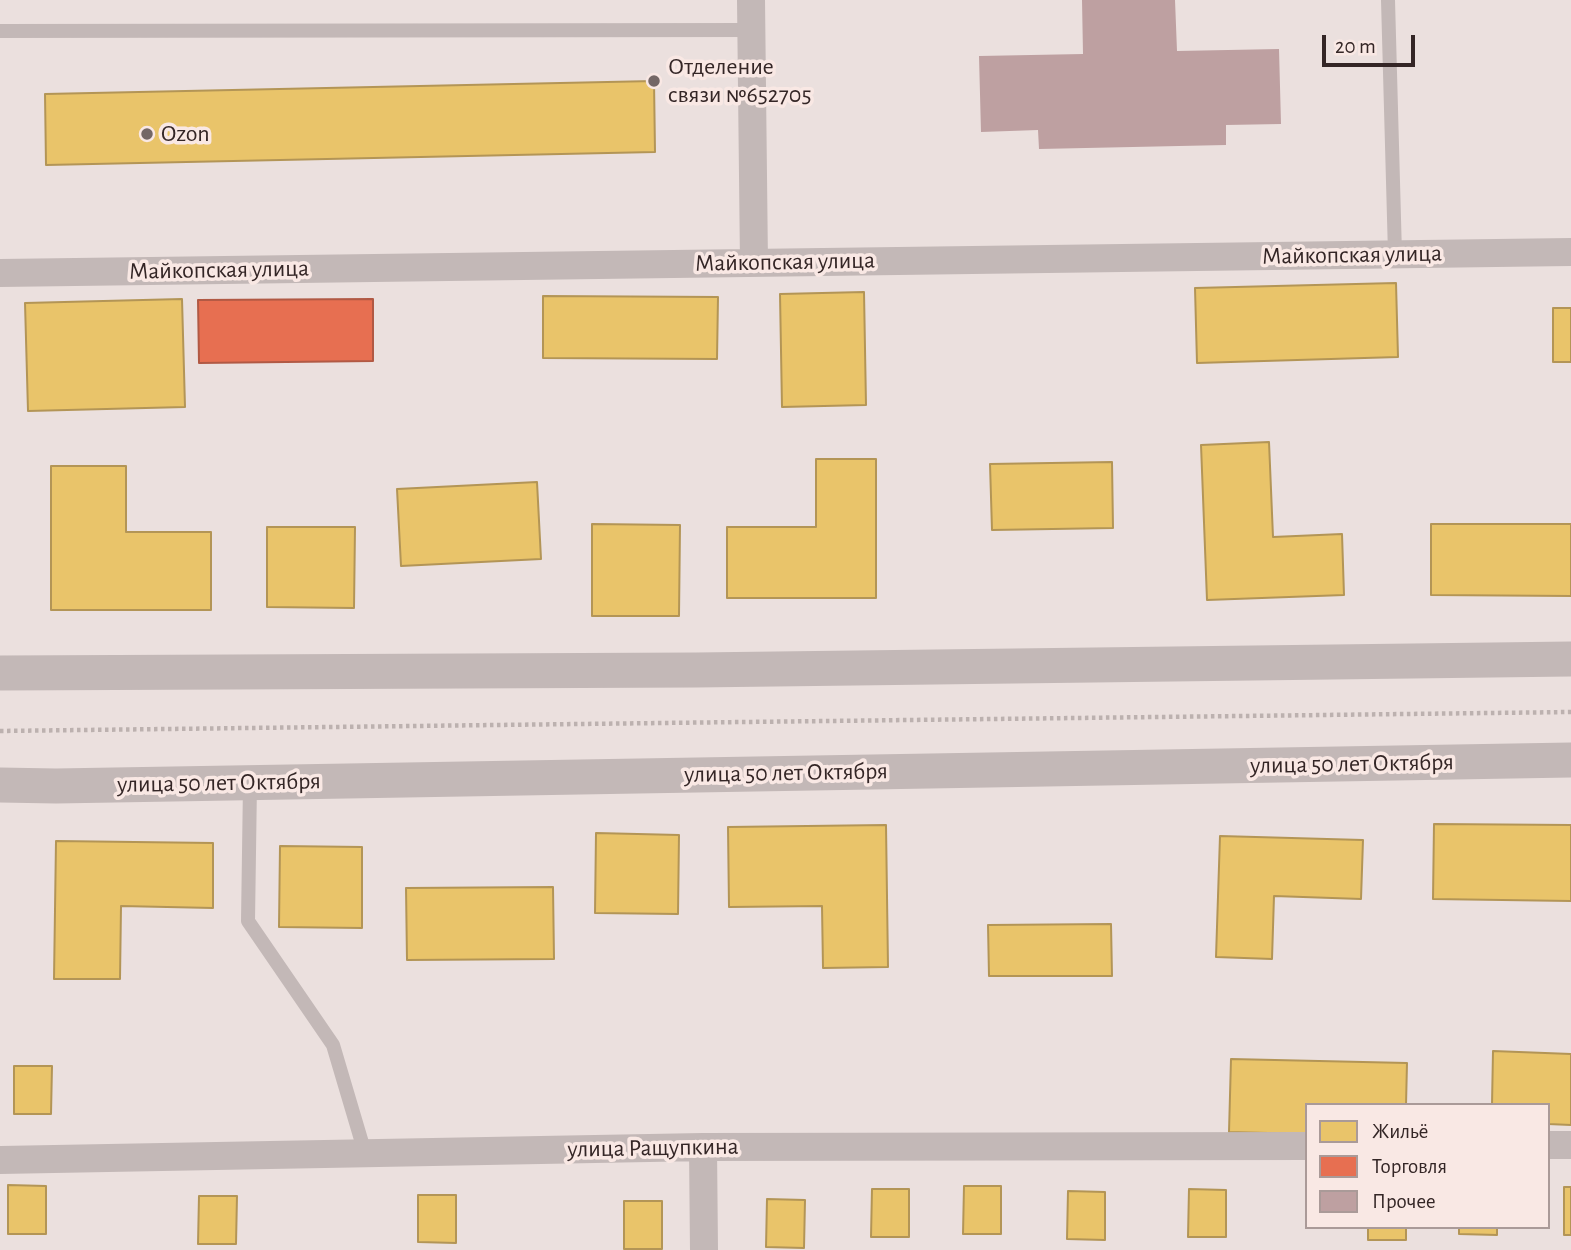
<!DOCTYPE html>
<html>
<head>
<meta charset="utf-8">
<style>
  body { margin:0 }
  #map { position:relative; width:1571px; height:1250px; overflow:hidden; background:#ebe0de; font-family:"Alegreya Sans",sans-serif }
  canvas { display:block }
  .legend { position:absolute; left:1305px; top:1103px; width:245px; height:126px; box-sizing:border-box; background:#f9e8e4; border:2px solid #aa9a98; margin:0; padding:9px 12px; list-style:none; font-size:21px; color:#342626 }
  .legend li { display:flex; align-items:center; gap:14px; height:35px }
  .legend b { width:35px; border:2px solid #aa9a98 }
  .scale { position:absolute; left:1322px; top:35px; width:93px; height:32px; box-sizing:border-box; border:4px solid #342626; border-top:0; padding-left:9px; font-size:21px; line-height:24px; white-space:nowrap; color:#342626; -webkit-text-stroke:5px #f9e8e4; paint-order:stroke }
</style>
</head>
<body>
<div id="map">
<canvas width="1571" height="1250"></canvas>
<ul class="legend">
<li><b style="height:19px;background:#e9c46a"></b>Жильё</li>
<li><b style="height:19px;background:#e76f51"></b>Торговля</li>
<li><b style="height:19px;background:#bea0a1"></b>Прочее</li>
</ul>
<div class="scale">20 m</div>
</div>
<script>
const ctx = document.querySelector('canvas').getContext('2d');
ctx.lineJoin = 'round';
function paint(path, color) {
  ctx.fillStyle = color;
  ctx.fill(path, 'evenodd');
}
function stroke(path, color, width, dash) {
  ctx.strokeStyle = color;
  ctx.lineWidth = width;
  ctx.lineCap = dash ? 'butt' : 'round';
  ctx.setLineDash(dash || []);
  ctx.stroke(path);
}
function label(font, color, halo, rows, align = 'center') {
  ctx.font = font + ' "Alegreya Sans",sans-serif';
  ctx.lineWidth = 7;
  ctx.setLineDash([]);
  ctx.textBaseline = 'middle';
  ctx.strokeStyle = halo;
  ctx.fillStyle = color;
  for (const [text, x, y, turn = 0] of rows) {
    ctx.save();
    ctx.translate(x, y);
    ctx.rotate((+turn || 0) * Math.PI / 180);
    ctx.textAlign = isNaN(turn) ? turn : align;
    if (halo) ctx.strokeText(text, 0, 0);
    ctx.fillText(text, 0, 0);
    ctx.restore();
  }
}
const homes = new Path2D(`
  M654 81 655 152 46 165 45 94Z
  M1396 283 1398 357 1197 363 1195 288Z
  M864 292 866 405 782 407 780 294Z
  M543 296 718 297 717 359 543 358Z
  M182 299 185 407 28 411 25 303Z
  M1553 308H1571V362H1553Z
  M1269 442 1273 537 1342 534 1344 595 1207 600 1201 445Z
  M816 459H876V598H727V527H816Z
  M1112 462 1113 528 992 530 990 464Z
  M51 466H126V532H211V610H51Z
  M537 482 541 559 401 566 397 489Z
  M592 524 680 525 679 616H592Z
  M1431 524H1571V596L1431 595Z
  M267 527H355L354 608 267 607Z
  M1434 824 1571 825V901L1433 899Z
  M886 825 888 967 823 968 822 906 729 907 728 827Z
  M596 833 679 835 678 914 595 913Z
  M1220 836 1363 840 1361 899 1274 896 1272 959 1216 957Z
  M56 841 213 843V908L121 906 120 979H54Z
  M280 846 362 847V928L279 927Z
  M553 887 554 959 407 960 406 888Z
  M1111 924 1112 976H989L988 925Z
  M1493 1051 1571 1054V1125L1548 1124V1105H1492Z
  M1231 1059 1407 1063 1406 1105H1307V1134L1229 1132Z
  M14 1066H52L51 1114H14Z
  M8 1185 46 1186V1234H8Z
  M964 1186H1001V1234H963Z
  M1564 1187H1571V1235H1564Z
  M872 1189H909V1237H871Z
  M1189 1189 1226 1190V1237H1188Z
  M1068 1191 1105 1192V1240L1067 1239Z
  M418 1195H456V1243L418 1242Z
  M199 1196H237L236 1244H198Z
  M767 1199 805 1200 804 1248 766 1247Z
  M624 1201H662V1249H624Z
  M1368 1227H1406V1240H1368Z
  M1459 1227H1497V1235L1459 1234Z`);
paint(homes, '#e9c46a');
stroke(homes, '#b39556', 2);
const shops = new Path2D(`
  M373 299V361L199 363 198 300Z`);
paint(shops, '#e76f51');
stroke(shops, '#b15944', 2);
paint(new Path2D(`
  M1082 0H1175L1177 51 1279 49 1281 124 1226 125V145L1039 149 1038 130 981 132 979 56 1083 54Z`), '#bea0a1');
stroke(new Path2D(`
  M0 731 1571 712`), '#bcb1af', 4.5, [3.5, 3.5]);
stroke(new Path2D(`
  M1388 0 1395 254
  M0 31 751 30
  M250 784 248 921 333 1045 365 1153`), '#c3b8b7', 14);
stroke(new Path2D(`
  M751 0 754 263
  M0 273 1571 252
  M1548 1145H1571
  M703 1147 704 1250
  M0 1160 703 1147 1307 1146`), '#c3b8b7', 28);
stroke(new Path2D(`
  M0 673 696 670 1571 659
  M0 785 56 786 1571 760`), '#c3b8b7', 35);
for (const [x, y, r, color] of [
  [654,81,7,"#746766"],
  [147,134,7,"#746766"]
]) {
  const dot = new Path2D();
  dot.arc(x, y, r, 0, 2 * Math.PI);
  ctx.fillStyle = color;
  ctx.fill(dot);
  stroke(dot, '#f9e8e4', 2.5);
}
label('24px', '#342626', '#f9e8e4', [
  ["Отделение",668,67],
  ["связи №652705",668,95],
  ["Ozon",161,134]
], 'left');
label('24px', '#342626', '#f9e8e4', [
  ["Майкопская улица",1352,255,-1],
  ["Майкопская улица",785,262,-1],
  ["Майкопская улица",219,270,-1],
  ["улица 50 лет Октября",1352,764,-1],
  ["улица 50 лет Октября",786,773,-1],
  ["улица 50 лет Октября",219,783,-1],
  ["улица Ращупкина",653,1148,-1]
]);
</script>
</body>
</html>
